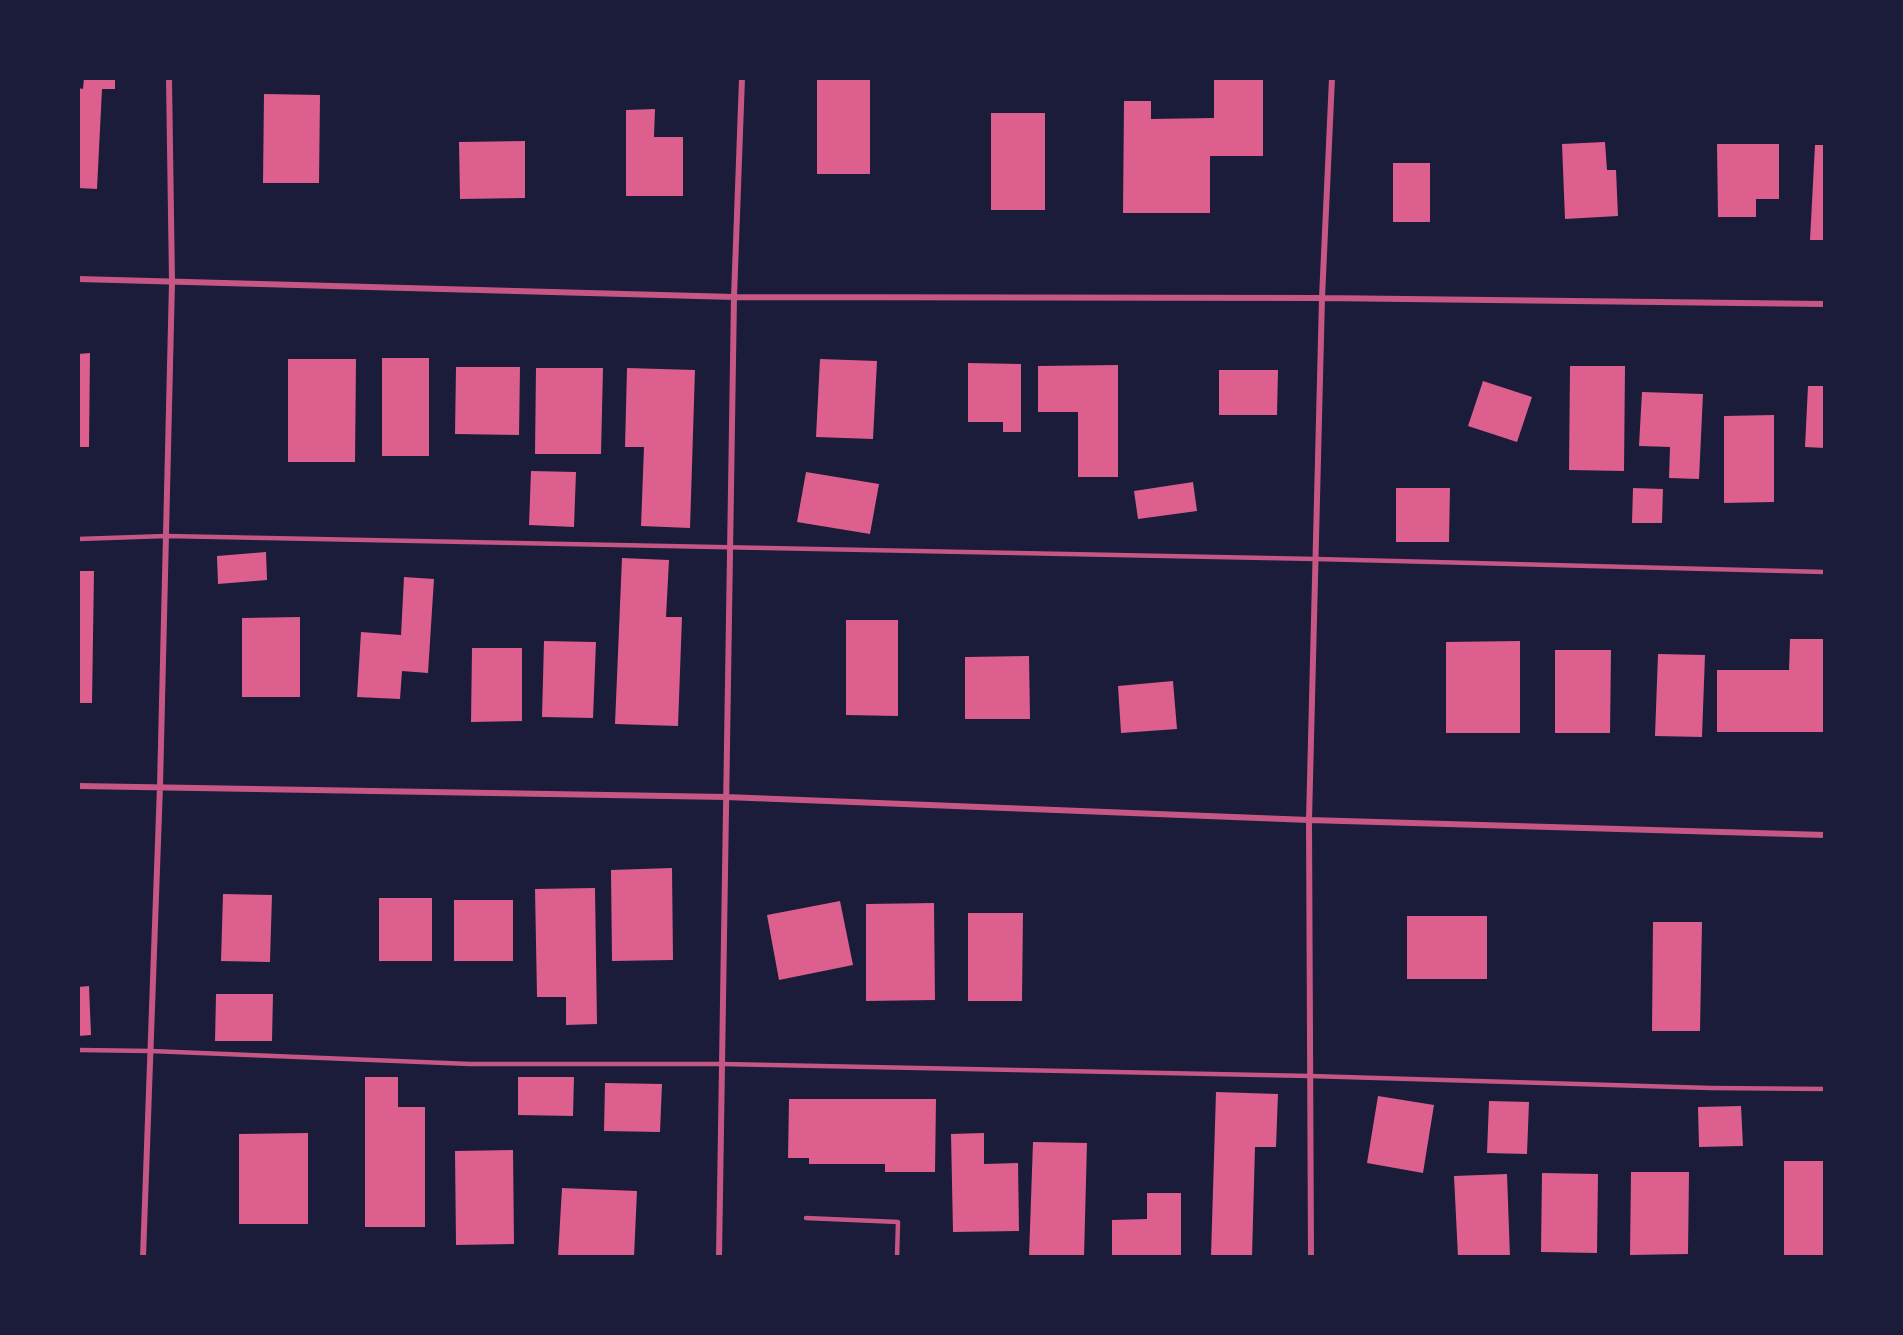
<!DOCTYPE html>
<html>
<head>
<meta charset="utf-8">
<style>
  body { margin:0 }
  #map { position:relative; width:1903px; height:1335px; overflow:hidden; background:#1b1b3a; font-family:"Roboto Condensed",sans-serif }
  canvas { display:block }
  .frame { position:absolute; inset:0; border:80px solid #1b1b3a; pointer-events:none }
</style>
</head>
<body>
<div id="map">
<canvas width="1903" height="1335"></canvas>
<div class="frame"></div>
</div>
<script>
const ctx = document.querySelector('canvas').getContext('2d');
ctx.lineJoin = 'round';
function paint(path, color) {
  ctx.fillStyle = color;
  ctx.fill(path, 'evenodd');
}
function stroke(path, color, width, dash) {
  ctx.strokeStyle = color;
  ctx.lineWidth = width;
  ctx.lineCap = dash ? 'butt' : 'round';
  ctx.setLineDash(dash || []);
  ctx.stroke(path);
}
paint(new Path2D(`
  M84 78H115V89H102L97 189 78 188V88L83 89Z
  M817 78H870V174H817Z
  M1214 78H1263V156H1210V213H1123L1124 101H1151V119L1214 118Z
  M264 94 320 95 319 183H263Z
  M655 109 654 137H683V196H626V110Z
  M991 113H1045V210H991Z
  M525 141V198L460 199 459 142Z
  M1605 142 1607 170H1616L1618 216 1565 219 1562 144Z
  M1717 144H1779V199H1756V217H1718Z
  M1815 145H1825V240H1810Z
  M1393 163H1430V222H1393Z
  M90 353 89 447H78V354Z
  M382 358H429V456H382Z
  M288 359H356L355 462H288Z
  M820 359 877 361 873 439 816 437Z
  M968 363 1021 364V432H1003V422H968Z
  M1118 365V477H1078V412H1038V366Z
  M1570 366H1625L1624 471 1569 470Z
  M456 367H520L519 435 455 434Z
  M536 368H603L601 454H535Z
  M627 368 695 370 690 528 641 526 644 447H625Z
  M1219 370H1278L1277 415H1219Z
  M1483 381 1532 397 1517 442 1468 426Z
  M1808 386H1825V448L1805 447Z
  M1642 392 1703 394 1699 479 1669 478 1670 447 1639 446Z
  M1774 415V502L1724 503V416Z
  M531 471 576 472 574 527 529 525Z
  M806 472 879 484 870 534 797 522Z
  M1193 482 1197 511 1138 519 1134 491Z
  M1396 488H1450L1449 542H1396Z
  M1633 488 1663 489 1662 523H1632Z
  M266 552 267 580 218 584 217 556Z
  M622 558 669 560 666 617H682L678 726 615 724Z
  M78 571H94L92 703H78Z
  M404 577 434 579 428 673 402 671 400 699 357 697 361 632 401 635Z
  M300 617V697H242V618Z
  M846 620H898V716L846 715Z
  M1790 639H1825V732H1717V670H1789Z
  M544 641 596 642 593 718 542 717Z
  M1520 641V733H1446V642Z
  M472 648H522V721L471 722Z
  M1555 650H1611L1610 733H1555Z
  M1658 654 1705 655 1702 737 1655 736Z
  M1029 656 1030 719H965V657Z
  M1173 681 1177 729 1121 733 1118 686Z
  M672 868 673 960 612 961 611 870Z
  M595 888 597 1024 566 1025V997H537L535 889Z
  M223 894 272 895 270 962 221 961Z
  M379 898H432V961H379Z
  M454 900H513V961H454Z
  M840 901 853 965 779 980 767 915Z
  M934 903 935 1000 866 1001V904Z
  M968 913H1023L1022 1001H968Z
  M1407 916H1487V979H1407Z
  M1653 922H1702L1700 1031H1652Z
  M89 986 91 1035 78 1036V987Z
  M216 994H273L272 1041H215Z
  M365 1077H398V1107H425V1227H365Z
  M518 1077H574L573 1116 518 1115Z
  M605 1083 662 1084 660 1132 604 1131Z
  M1216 1092 1278 1094 1276 1147H1255L1252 1257 1211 1256Z
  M1378 1096 1434 1105 1423 1173 1367 1163Z
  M789 1099H936L935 1172H885V1164H809V1158H788Z
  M1489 1101 1529 1102 1527 1154 1487 1153Z
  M1741 1106 1743 1146 1699 1147 1698 1107Z
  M308 1133V1224H239V1134Z
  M984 1133V1164L1018 1163 1019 1231 953 1232 951 1134Z
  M1033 1142 1087 1143 1084 1257H1029Z
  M513 1150 514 1244 456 1245 455 1151Z
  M1784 1161H1825V1257H1784Z
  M1631 1172H1689L1688 1254 1630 1255Z
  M1542 1173 1598 1174 1597 1253 1541 1252Z
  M1507 1174 1510 1257H1458L1454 1176Z
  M562 1188 637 1191 634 1257H558Z
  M1147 1193H1181V1257H1112V1220L1147 1219Z`), '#dd5f8e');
stroke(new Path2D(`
  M78 539 166 536 1316 559 1825 572
  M78 1050 151 1051 470 1064H722L1310 1076 1711 1088 1825 1089
  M806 1218 898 1222 897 1257`), '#c65784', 4.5);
stroke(new Path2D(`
  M78 279 734 297 1322 298 1825 304
  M78 786 726 797 1309 820 1825 835
  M143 1257 160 786 172 282 169 78
  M719 1257 734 297 742 78
  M1311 1257 1309 820 1322 298 1332 78`), '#c65784', 6);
</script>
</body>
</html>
